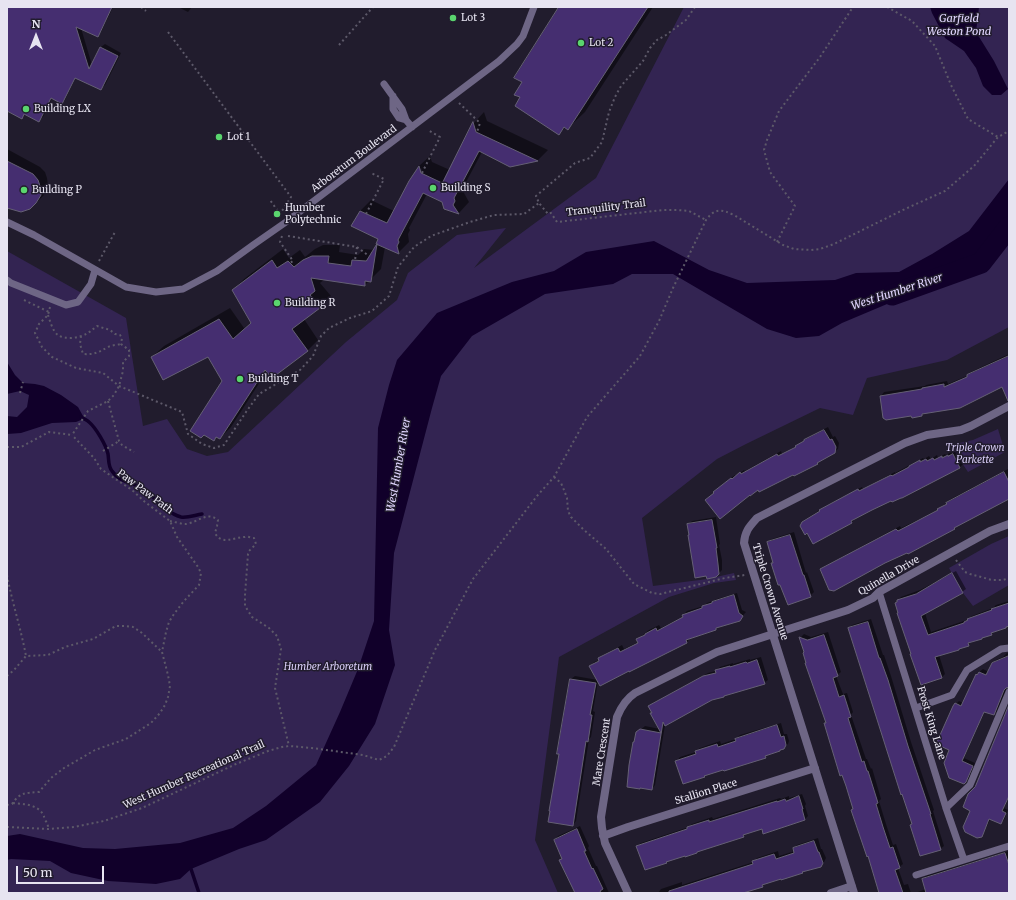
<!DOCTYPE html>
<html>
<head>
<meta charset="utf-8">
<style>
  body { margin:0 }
  #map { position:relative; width:1016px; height:900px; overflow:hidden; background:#211c2d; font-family:Merriweather,serif }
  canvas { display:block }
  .frame { position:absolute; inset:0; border:8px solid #e7e4f1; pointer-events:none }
  .north { position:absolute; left:16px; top:16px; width:40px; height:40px; -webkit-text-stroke:3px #211c2d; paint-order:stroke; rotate:0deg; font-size:11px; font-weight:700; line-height:16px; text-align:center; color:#e7e4f1 }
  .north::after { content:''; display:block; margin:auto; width:14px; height:18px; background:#e7e4f1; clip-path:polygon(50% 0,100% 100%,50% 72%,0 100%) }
  .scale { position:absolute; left:16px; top:866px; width:88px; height:18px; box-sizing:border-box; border:2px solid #e7e4f1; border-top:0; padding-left:5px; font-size:12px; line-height:14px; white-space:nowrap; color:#e7e4f1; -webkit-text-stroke:3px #211c2d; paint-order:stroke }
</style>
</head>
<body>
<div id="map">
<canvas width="1016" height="900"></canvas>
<div class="frame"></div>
<div class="north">N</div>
<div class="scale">50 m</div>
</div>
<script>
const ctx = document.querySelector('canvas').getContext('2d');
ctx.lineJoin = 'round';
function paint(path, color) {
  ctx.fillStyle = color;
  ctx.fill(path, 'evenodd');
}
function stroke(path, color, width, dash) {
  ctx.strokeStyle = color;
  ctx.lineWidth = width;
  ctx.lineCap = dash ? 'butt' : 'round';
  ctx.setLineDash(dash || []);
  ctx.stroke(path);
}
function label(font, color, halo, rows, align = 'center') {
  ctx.font = font + ' Merriweather,serif';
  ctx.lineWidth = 3;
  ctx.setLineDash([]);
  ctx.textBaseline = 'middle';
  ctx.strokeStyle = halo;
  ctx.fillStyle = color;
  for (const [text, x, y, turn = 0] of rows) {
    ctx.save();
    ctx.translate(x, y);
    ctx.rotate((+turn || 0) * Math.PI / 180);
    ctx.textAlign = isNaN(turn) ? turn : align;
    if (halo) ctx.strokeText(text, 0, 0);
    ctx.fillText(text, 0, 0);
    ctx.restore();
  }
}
paint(new Path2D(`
  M684 7H1009V327L947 360 867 378 853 415 820 408 746 444 717 459 642 518 653 586 707 579 734 573 736 580 714 583 669 597 559 657 535 840 558 893H7V251L126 318 143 426 167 419 187 449 207 456 228 452 346 342 397 300 408 273 457 235 506 228 474 268 596 178Z
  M998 429 1005 452 968 472 950 445 973 440Z
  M1009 536V585L973 606 963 593 949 568 991 544Z`), '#332452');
paint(new Path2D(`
  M930 7H979L976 32 994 61 1008 89 1001 95H992L983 86 976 68 964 51 945 38 932 13Z
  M1009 179V231L947 277 918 286 899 299 842 323 819 336 796 338 767 329 673 274H632L613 284 545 294 472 336 441 376 432 408 394 553 389 630 395 665 375 724 349 766 320 802 266 840 239 849 191 869 180 879 156 884 108 881 71 873 50 861 11 859 7 860V836L20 834 83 848 115 849 180 843 233 828 266 806 316 765 340 712 358 669 374 621 378 428 389 385 397 360 437 313 512 282 554 271 586 252 654 241 709 270 747 283 835 280 856 273 899 272 932 254 969 231Z
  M7 362 15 375 23 383 35 384 44 386 61 395 78 407 83 416 81 420 76 422 52 423 21 433 7 434V416L17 417 27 407 29 395 20 391 7 394Z`), '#11002a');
paint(new Path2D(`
  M7 7H113L101 32 97 35 81 28 92 65 101 47 105 44 121 53 105 85 101 88 76 77 65 100 62 103 52 98 43 117 39 120 26 113 22 117 7 110Z
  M178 7H192L188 12Z
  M560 7H653L585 112 568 128 566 127 559 133 521 97Z
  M484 112 487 121 548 150 538 160 510 166 482 152 464 186 465 190 464 193 469 202 459 213 445 208 442 202 427 194 409 228 410 230 408 234 409 242 399 252 385 247 381 269 365 285 325 279 320 283 331 296 320 308 304 319 318 340 307 351 267 371 231 427 220 438 217 436 214 440 224 381 209 355 152 357 164 346 230 308 244 328 251 322 233 290 244 279 283 249 289 258 300 250 305 257 315 249 323 245H340L339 252 358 255 364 249 374 250 379 244 380 238 353 225 360 211 371 200 394 211 419 166 430 156 432 162 450 170 474 123ZM421 168 424 177 422 178 419 170Z
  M7 149 40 167 45 172 47 178 48 186 44 195 36 203 7 206Z
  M1009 354V383L924 413 922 415 881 396 884 392 925 386 926 385 947 381 948 384 969 375 971 372Z
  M828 427 833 437 835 436 839 443 838 449 834 452 793 473 759 488 715 493 717 489 735 475 736 476 744 470 745 471 781 451 782 454 797 446 809 437Z
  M957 451 963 464 960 467 902 497 891 499 854 518 855 519 851 523 803 522 806 519 820 510 824 507 862 487 863 489 895 472V473L923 458 924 459 929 456 931 459 937 455 938 458 945 454 946 455 951 452 952 453Z
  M1008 469 1009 472V498L959 524 955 528 945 534 821 569 825 566 900 526 901 528 924 517 939 509 951 499Z
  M716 517 720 544 719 545 722 560V570L716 576 689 535 690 534 688 525 692 521Z
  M794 532 806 573 807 572 814 592 810 596 772 564 774 562 768 543 772 539Z
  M956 571 966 589 962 592 925 613 931 632 967 620 972 616 993 608 996 605 1009 601V626L995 631 991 634 972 641 968 645 939 655 945 674 942 677 898 600 901 597 920 590Z
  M737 593 742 610 746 612 739 620 719 626 716 629 690 638 687 642 630 671 598 681 593 711 595 712 591 737 589 739 576 821 573 825 560 753 571 679 575 676 598 680 591 666 594 662 600 660 599 658 603 655 622 645 624 649 638 642 637 640 649 630 659 625 661 628 684 616 683 615 687 611 704 606 707 603 715 600 717 599Z
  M871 619 883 655H884L891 676 911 742 934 810 933 811 944 846 940 849 913 824 849 629 852 625Z
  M828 632 841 672 836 676 843 694 847 693 853 712 851 715 866 759H867L871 769 872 768 881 799 879 801 886 824 893 845 896 844 903 864 898 868 904 885 908 884 911 893H880L854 809 825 724 827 722 801 637 804 634 811 637ZM804 638 812 641 804 640Z
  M1007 653 1009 654V687H1007L997 711 994 714 985 711 964 758 975 763 969 778 964 782 951 750 956 704 959 701 963 703 976 675 979 672 983 669 989 672 993 663 996 660 1003 657Z
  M761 657 768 680 764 683 712 700 665 725 655 785 652 789 637 733 645 726 660 729 650 707 653 703 708 673 716 671 720 667 733 663V664L750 659V660Z
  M1009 706V797L1004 808 1008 810 1004 820 1001 823 991 818 984 832 981 836 972 810 975 787Z
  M781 723 784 734H787L789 741 788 744 780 750 768 754 765 757 707 774 704 777 677 761 680 757 696 752V751L700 748 720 741 721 744 736 739 740 735Z
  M802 794 806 804 805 806 808 816 805 819 762 828 747 833 743 836 699 850 697 853 686 855 646 869 637 846 641 843 689 827 692 824 712 817 713 819 780 798 781 799 789 796V798Z
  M580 826 589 846 588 848 596 866H597L609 893H576L560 860 563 858 555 840 558 836Z
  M818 838 821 849H822L826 858 824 862 820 866 765 883 762 886 741 893H658L661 889 682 882V885L738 867 754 862 757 858 778 851 779 856 795 851 794 848 797 845Z
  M1009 851V892L915 893 926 889 923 880 926 876Z`), '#0007');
stroke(new Path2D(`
  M81 417C84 419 87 420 89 422 96 428 106 445 108 454 109 460 108 466 112 471 119 482 134 483 144 489 148 491 151 494 153 497 161 505 170 514 181 517 188 518 195 515 202 514
  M191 869 199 893`), '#11002a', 3.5);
stroke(new Path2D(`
  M892 295 981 263 1009 227`), '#11002a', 21);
const building = new Path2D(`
  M7 7H112L98 37 76 27 89 69 100 47 118 56 101 90 75 78 62 104 51 98 39 122 24 114 22 119 7 111Z
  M559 7H648L568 130 564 127 559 135 515 106 520 97 514 95 522 82 514 78Z
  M473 122 476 132 538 161 510 167 479 151 454 198 455 201 453 205 459 214 444 209 442 202 423 193 398 240 399 242 397 246 399 254 376 244 378 239 351 226 360 211 387 223 409 181 419 166 421 173 442 183Z
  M7 161 33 174 38 180 40 186 41 195 36 203 30 209 21 212 7 208Z
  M377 244 371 282 365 281V286L311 278 315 291 310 295 320 308 292 329 308 351 272 378 265 370 220 439 216 437 214 441 204 435 201 438 190 431 222 381 208 357 163 380 151 357 219 319 233 339 251 323 232 290 272 260 277 268 288 261 294 267 303 260 312 256H329L328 263 351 266 352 260 366 261Z
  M1009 356V401H1008L1002 387 960 408 922 414V416L912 418 911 416 886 420 883 418 880 396 922 389V388L944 384V387L967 377V375Z
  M824 430 830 440 832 439 836 447 835 453 817 463 818 464 794 476 793 475 759 492 758 490 750 496V495L720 519 705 500 714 493 713 492 731 478 732 479 740 472 741 474 777 454 778 456 796 447 795 446 804 441V440Z
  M953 454 960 468 902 498H901L892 502 891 501 872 510 851 521 852 523 813 544 807 533 805 535 800 526 802 522 820 511 819 510 858 489 859 491 891 475 892 476 909 467V466L920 460V462L926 459 927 461 933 458 934 460 942 456V458L948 455V456Z
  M1004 472 1009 482V499L954 528 955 529 908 554 907 553 885 563 834 591 829 590 820 569 896 529 898 531 919 520 938 510 937 509 947 504 946 503Z
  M712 520 717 548H716L718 564 719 574 716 577 707 579 706 576 695 578 688 535H689L687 524Z
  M790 535 803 575H804L811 597 788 605 780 585H778L771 563H773L767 542Z
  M952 573 963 593 921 616 928 635 964 623V622L968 620 967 619 992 610 991 609 1009 603V626L1006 627V628L991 633 992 635 982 638V639L968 643 969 646 959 649V650L935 657 942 678 921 685 910 654H911L897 613H898L895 603 897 602V600L916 594Z
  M734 595 739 613 743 616 740 621 716 628V630L686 640 687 643 629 672V671L600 686 589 666 599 661 598 658 618 648 620 652 638 643 636 639 645 635V634L656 628 657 631 683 617 682 615 702 608V606L712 603V602Z
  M868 622 879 658H880L888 680 908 746 931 814H930L941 850 920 856 910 825 912 824 902 794 901 795 848 628Z
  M824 635 838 676 833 678 839 697 844 695 851 717 848 718 862 762 864 761 867 771H868L878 803 876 804 883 827 890 848 893 847 900 868 895 870 903 893H879L868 856 867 857 851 810 853 809 846 786 842 775 840 776 824 723H826L805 663H806L803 653 804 652 799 637 807 640Z
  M1009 656V687L1006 688 1004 690 994 715 984 712 962 761 973 766 966 782 964 784 949 778 944 763 949 750 936 744 953 706 955 703 961 706 976 674 977 675 979 672 986 675 992 663Z
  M757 660 765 684 724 696V697L712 700 665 726 663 722 652 790 640 788V789L627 787 629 765 633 742H634L636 732 640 729 661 733 650 713H652L648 706 703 676 716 673 715 670 730 666V667L746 662 747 663Z
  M570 679 596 683 590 715H592L588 742 586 741 573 826 548 822 550 811H549L559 754H557Z
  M1009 705V796L1002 811 1006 813 1001 824 989 819 982 837 977 838 965 832 963 827 970 811 963 807 968 794 975 787Z
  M777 725 781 737 784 736 786 745 784 749 780 750V751L765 756 766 758 724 771 723 770 704 776 705 777 683 784 675 761 696 754 695 751 717 744 718 747 736 741 735 739Z
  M799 796 803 809H802L805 820 763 834 762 829 743 835 744 837 697 852V853L685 857V856L666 862 667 863 645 870 636 846 687 829V827L709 820V822L777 801V802L785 799 786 801Z
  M577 829 586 851H584L592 869 593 868 603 889 600 891 601 893H575L559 860 562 859 554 840Z
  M814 841 818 852H819L823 863 821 867 802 872 803 873 781 880V879L762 885 763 887 743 893H669V891L753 864 752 861 774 854 776 859 794 853 793 848Z
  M1005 853 1009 865V893H926L922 879Z`);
paint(building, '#452e70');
stroke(building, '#656075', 1);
stroke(new Path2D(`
  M141 7 146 11
  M695 7 686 20 666 35 657 40 650 48 643 61 621 86 615 97 609 112 602 142 590 158 575 163 536 196 539 203 548 214 551 213 557 222 663 210H677L689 211 706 220
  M887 7 912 21 935 46 951 85 968 119 998 137
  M168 32 291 197 280 214 270 200
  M339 45 373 7
  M459 103 480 123 477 132
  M422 173 440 137 428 130
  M366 214 384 179 371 173
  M282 236 280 242 293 261 290 263
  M288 236 357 247 355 260
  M777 242 795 206 770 172 764 150 767 140 779 111 820 57 853 7
  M357 247 369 256
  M99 261 115 232
  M24 300 49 312
  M50 307 48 315 39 324 35 333 42 347 52 357 76 368 103 373 119 386 182 412 188 434 202 444 214 448 224 445 246 412 259 394 300 370 313 356 321 336 329 328 350 318 372 311 389 296 398 267 414 247 431 236 470 222 494 215 524 214 539 203
  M48 315C50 321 53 332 58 335 65 340 79 338 86 334 90 332 93 329 97 326L110 330 115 334 120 335 122 338 121 344 129 350V356L123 362V371L119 386 114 395 108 401 88 411 72 435
  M81 336 80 344 83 354C94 355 99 352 108 347 112 345 117 345 121 344
  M20 393 23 382
  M108 401 119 441 122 445 134 452
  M7 447H21L49 432 72 435
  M103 451 119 441
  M554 477 561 483 564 490 567 498 568 511 571 517 584 530 606 549 634 584 652 593 660 594 725 578 745 575
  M170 521C175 522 181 524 186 524 199 522 207 511 218 520L217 526 215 533C222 546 233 537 245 537 248 536 251 538 254 538L256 544 249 551 248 554 245 595V606L252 617 269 628 277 636 281 649 275 688 289 746
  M956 560 965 572 970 574 992 580H1003L1009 578
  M7 575C12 602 21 629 26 656
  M7 676 14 670 26 656 48 655 65 647 93 639 116 626H126L133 627 142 633 162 652
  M13 803C23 804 36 804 43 814 44 816 44 817 45 820 47 823 48 824 48 828
  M7 805 12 804C20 792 26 793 39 792L51 778 64 768 95 750 126 739 151 723 160 713 165 705 168 697 170 686 168 675 162 652 166 632 169 622 174 614 184 601 199 585 201 573 198 567 177 537 170 521 145 502 132 490 117 480 101 469 94 458 72 435
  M7 827 48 829 74 827 104 821 142 808 236 764 268 751 282 747 289 746 312 748 363 755 379 760 387 756 394 747 435 650 473 579 537 496 554 477 587 417 640 356 659 321 673 288 706 220C715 208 721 209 734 215L783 245 794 249 811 250 820 249 834 244 905 209 945 191 974 166 998 137 1009 131`), '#5d5969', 2, [2, 3]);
stroke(new Path2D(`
  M384 84 402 109 406 120 412 127
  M393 96V109L399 118 406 120
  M7 222 34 235 126 287 156 292 183 289 217 271 253 245 286 222 499 61 517 44 523 36 534 7
  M7 280 11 283 66 305 78 302 91 284 95 270
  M879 592 946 808 964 860
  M916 708 952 695 967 670 1001 649 1009 648
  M946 808 970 785 1009 692
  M916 875 1009 846`), '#6e6685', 7);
stroke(new Path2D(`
  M603 836 628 827 815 768
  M628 893 605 843 602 828 601 817 617 717C621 707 626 699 635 693L717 652 848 610 873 598 879 592 990 531 1009 524
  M831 893 852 886
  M854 893 744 543C745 531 749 527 757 518L905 443 927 435 961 430 971 426 1009 406`), '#6e6685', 8);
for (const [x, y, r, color] of [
  [453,18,4,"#5ad56e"],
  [581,43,4,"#5ad56e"],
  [26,109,4,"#5ad56e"],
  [219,137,4,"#5ad56e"],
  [433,188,4,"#5ad56e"],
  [24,190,4,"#5ad56e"],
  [277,214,4,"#5ad56e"],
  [277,303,4,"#5ad56e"],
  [240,379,4,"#5ad56e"]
]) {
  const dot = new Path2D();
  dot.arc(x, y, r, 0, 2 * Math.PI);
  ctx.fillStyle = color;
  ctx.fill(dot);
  stroke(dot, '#211c2d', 1.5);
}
label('10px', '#e7e4f1', '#211c2d', [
  ["Lot 3",461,18],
  ["Lot 2",589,43],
  ["Building LX",34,109],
  ["Lot 1",227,137],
  ["Building S",441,188],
  ["Building P",32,190],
  ["Humber",285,208],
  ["Polytechnic",285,220],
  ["Building R",285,303],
  ["Building T",248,379]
], 'left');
label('10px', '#e7e4f1', '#211c2d', [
  ["Arboretum Boulevard",354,159,-37],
  ["Tranquility Trail",606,208,-7],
  ["Paw Paw Path",145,492,37],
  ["Quinella Drive",889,576,-30],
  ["Triple Crown Avenue",770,592,73],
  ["Frost King Lane",931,723,73],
  ["Mare Crescent",602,752,-81],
  ["West Humber Recreational Trail",194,775,-24],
  ["Stallion Place",706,792,-17]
]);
label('italic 10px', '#d7ccf5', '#211c2d', [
  ["Triple Crown",975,448],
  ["Parkette",975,460],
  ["Humber Arboretum",328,667]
]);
label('italic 11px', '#e1d6ff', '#211c2d', [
  ["Garfield",959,19],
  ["Weston Pond",959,32],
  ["West Humber River",897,292,-18],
  ["West Humber River",399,465,-80]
]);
</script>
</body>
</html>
